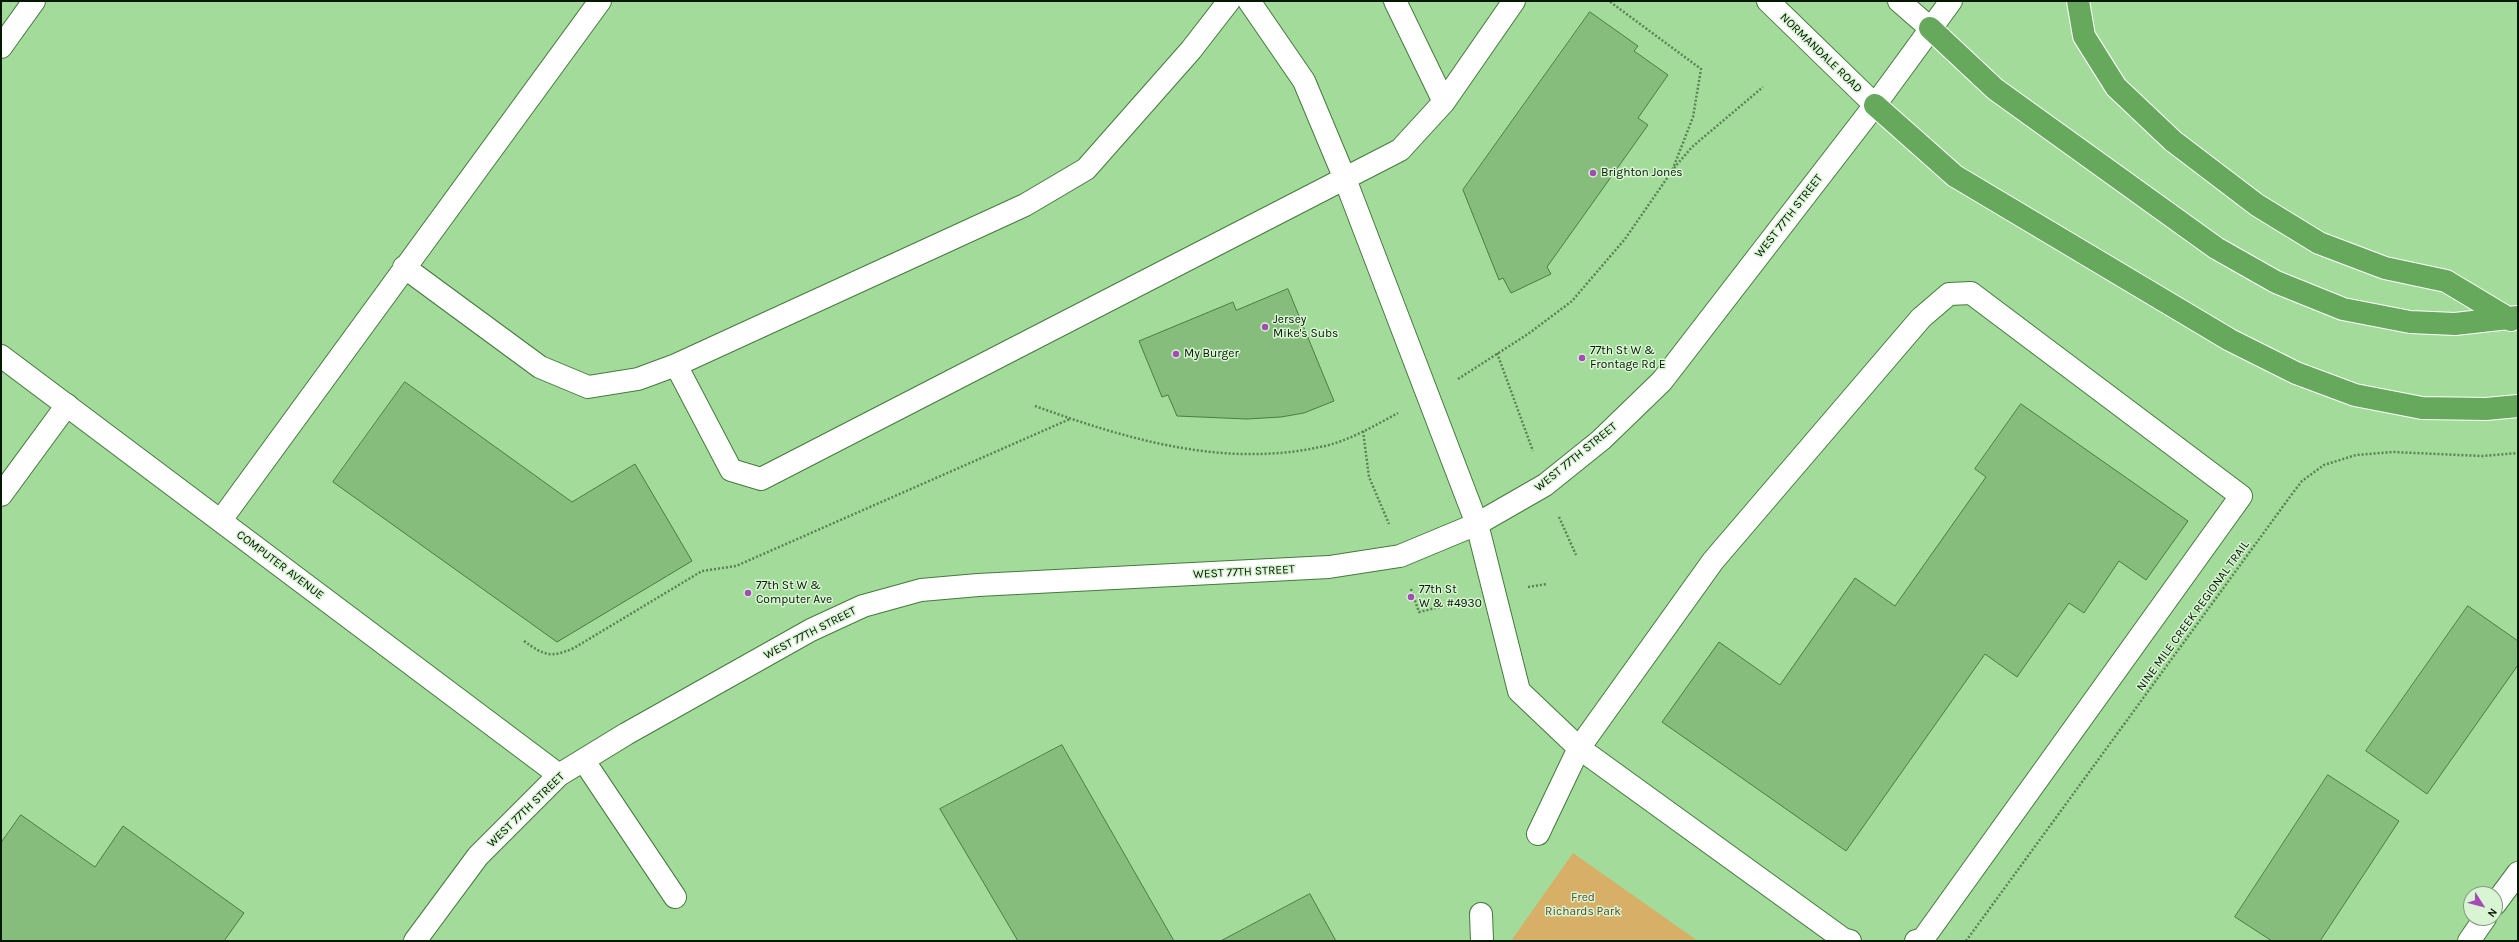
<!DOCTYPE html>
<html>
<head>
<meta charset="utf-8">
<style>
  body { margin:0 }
  #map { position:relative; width:2519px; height:942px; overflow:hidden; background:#a3dc9a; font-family:Karla,sans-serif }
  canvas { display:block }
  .frame { position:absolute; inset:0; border:2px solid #041802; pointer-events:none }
  .north { position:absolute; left:2463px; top:886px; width:40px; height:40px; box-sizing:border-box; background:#d8f4d3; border:1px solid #839c7f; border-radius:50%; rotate:126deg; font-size:11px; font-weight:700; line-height:16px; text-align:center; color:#041802 }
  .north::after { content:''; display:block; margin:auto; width:14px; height:18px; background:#a54ab6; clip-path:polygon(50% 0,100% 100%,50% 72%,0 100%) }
</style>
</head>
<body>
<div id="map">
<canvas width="2519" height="942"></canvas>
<div class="frame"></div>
<div class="north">N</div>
</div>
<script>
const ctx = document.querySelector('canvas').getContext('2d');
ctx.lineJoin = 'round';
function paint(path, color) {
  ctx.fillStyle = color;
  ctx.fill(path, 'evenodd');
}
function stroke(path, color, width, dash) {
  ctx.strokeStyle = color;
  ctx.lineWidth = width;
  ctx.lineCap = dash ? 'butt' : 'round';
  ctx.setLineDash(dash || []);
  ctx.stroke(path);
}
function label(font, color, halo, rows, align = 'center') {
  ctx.font = font + ' Karla,sans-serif';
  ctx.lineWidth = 3;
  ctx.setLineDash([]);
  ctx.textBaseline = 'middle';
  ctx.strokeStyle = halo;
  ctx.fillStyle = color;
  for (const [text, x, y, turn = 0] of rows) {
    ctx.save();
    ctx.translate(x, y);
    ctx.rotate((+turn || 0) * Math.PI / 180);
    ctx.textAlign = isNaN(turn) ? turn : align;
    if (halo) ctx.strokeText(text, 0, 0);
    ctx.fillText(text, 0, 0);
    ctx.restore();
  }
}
paint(new Path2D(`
  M1573 853 1698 941H1511Z`), '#d7af67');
const building = new Path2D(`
  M1590 12 1638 46 1634 51 1668 75 1638 118 1648 125 1547 267 1551 274 1511 293 1503 278 1499 280 1463 190Z
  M1288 289 1334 401 1304 413 1281 417 1247 419 1177 416 1168 395 1162 397 1139 341 1233 302 1236 310Z
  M405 382 572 502 635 464 692 561 557 642 333 482Z
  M2021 404 2188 521 2146 580 2119 561 2084 613 2069 603 2017 677 1985 654 1846 851 1662 722 1719 642 1780 685 1855 578 1895 606 1986 477 1975 469Z
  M2468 606 2518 641V665L2427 794 2366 751Z
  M1062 745 1174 941H1018L940 809Z
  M2328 775 2399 821 2320 941H2272L2235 917Z
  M21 815 95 867 123 826 244 913 224 941H1V843Z
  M1310 894 1336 941H1221Z`);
paint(building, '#86bd7d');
stroke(building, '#497d41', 1);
const lane = new Path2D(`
  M1249 1 1304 81 1345 179 1477 524 1519 691 1579 748 1538 834
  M1395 1 1444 102
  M404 267 540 367 588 387 638 379 676 365 1025 205 1086 169 1191 50 1229 1
  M676 365 731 470 761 479 1400 150 1444 102 1514 1
  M1 495 67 405
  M221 520 600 1
  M584 761 675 897
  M1481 914 1482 941
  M1850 941 1843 939 1579 748 1713 561 1921 318 1949 294 1971 293 2241 496 1923 939 1916 941`);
const street = new Path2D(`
  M2495 904 2518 873
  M2469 941 2485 918`);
const secondary = new Path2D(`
  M1768 1 1875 105
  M1899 1 1930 28
  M1 47 34 1
  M1 356 559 775
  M415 941 478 856 559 775 626 734 811 630 863 606 921 590 978 585 1329 567 1400 556 1477 524 1545 485 1601 440 1662 381 1875 105 1951 1`);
const highway = new Path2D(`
  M2078 1 2084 36 2116 87 2173 141 2257 205 2319 243 2385 268 2446 281 2511 320
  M1930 28 1995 89 2216 248 2276 282 2343 309 2410 322 2455 324 2518 317
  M1875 105 1955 176 2230 340 2296 373 2355 395 2422 408 2486 409 2518 406`);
stroke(lane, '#45793d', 24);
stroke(street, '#45793d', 24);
stroke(secondary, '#45793d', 24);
stroke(highway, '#fff', 24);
stroke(new Path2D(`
  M1674 168 1692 147 1763 87
  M1497 353 1533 451
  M1458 379 1528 334 1572 301 1625 239 1672 171 1693 117 1701 69 1609 1
  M1035 406C1126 439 1223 468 1320 447 1347 442 1374 426 1398 413
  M1363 431 1369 477 1389 524
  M1559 517 1576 555
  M1528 587 1547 584
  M1411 589 1419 612 1461 602
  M524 641C545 656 551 658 574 648L702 571 736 566 1070 419
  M1966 941 2292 494 2302 481 2324 465 2356 455 2393 452 2482 456 2518 453`), '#5a8254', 2.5, [2, 2]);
stroke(lane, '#fff', 22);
stroke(street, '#fff', 22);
stroke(secondary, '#fff', 22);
stroke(highway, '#66a85c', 22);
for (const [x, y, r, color] of [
  [1593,173,4,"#a54ab6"],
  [1265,327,4,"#a54ab6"],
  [1176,354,4,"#a54ab6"],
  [1582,358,4,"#a54ab6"],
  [748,593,4,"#a54ab6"],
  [1411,597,4,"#a54ab6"]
]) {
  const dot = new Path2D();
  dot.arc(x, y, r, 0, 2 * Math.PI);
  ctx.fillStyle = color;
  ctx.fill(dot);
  stroke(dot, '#d8f4d3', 1.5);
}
label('12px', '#041802', '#d8f4d3', [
  ["NORMANDALE ROAD",1821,53,44],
  ["WEST 77TH STREET",1789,216,-52],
  ["WEST 77TH STREET",1576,457,-39],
  ["COMPUTER AVENUE",280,565,37],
  ["WEST 77TH STREET",1244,572,-3],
  ["NINE MILE CREEK REGIONAL TRAIL",2193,616,-54],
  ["WEST 77TH STREET",810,633,-27],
  ["WEST 77TH STREET",526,810,-44]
]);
label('12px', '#041802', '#d8f4d3', [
  ["Brighton Jones",1601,173],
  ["Jersey",1273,320],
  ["Mike's Subs",1273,334],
  ["77th St W &",1590,351],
  ["Frontage Rd E",1590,365],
  ["My Burger",1184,354],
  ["77th St W &",756,586],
  ["Computer Ave",756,600],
  ["77th St",1419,590],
  ["W & #4930",1419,604]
], 'left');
label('12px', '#5e4a25', '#d8f4d3', [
  ["Fred",1583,898],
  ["Richards Park",1583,912]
]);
</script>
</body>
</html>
